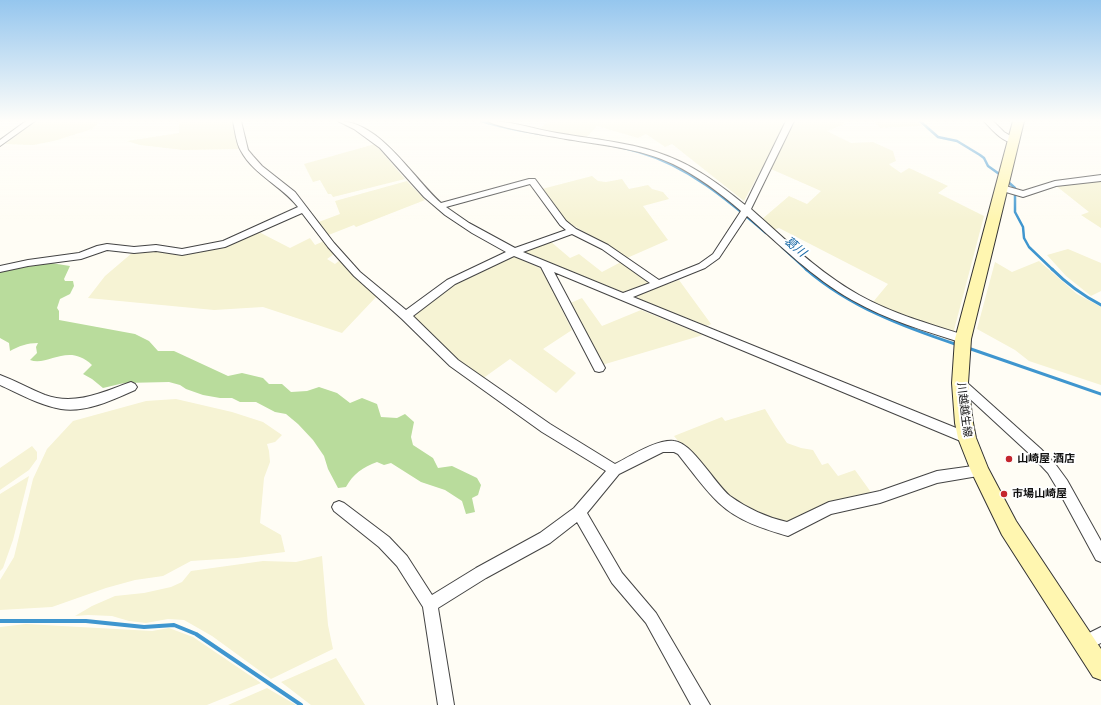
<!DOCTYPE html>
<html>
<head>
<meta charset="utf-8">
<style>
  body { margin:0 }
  canvas { display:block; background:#fffdf5 }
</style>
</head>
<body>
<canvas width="1101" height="705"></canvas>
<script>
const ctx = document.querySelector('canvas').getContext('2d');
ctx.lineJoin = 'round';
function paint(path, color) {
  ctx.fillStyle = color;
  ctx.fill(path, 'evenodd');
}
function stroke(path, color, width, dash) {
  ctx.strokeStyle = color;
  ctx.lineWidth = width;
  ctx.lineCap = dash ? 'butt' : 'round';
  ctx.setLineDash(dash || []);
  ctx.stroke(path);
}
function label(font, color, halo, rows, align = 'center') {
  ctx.font = font + ' "PT Serif","Noto Sans JP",serif';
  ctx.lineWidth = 4;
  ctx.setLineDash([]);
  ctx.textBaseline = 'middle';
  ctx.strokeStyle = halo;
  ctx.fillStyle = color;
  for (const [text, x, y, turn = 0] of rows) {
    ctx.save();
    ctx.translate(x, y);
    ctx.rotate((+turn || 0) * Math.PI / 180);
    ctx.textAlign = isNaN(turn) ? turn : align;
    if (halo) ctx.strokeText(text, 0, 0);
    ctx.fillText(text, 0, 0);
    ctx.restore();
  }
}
paint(new Path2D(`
  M35 121H97L99 123 92 129 54 141 33 145 5 144Z
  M179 121H233L239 149 183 150 140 145 127 141 179 133Z
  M549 121H782L783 129 744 201 672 144 665 147 646 134 638 138 597 126 585 139 538 130Z
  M797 121H842L845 124 827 131 851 143 873 142 893 151 896 161 889 164 891 166 901 173 909 168 948 186 938 193 984 216 953 334 917 322 873 302 888 284 779 228 773 230 761 220 789 196 807 204 821 191 771 169 789 129Z
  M874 121H917L922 126 880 128Z
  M375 144 405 179 333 197 331 194H328L320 180 313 182 304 164Z
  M592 176 598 181 606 182 622 179 629 189 648 185 652 189 663 192 669 199 643 206 668 240 627 258 566 221 562 217 542 189Z
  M1101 180V228L1081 215 1089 212 1055 185Z
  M407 181 425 200 356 227 354 225 326 236 316 223 340 214 335 201Z
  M257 231 290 248 310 238 315 245 324 241 334 254 327 259 335 264 340 260 377 296 342 333 263 307 214 310 88 298 105 276 132 253 137 251 155 250 179 254Z
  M550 241 570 258 579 254 602 272 621 262 649 283 623 292 524 252Z
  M1068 249 1101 263V291L1091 296 1066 276 1047 255Z
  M511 255 542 269 572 330 543 349 576 373 556 393 510 359 482 379 456 359 411 316 444 290 463 279Z
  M1039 261 1077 294 1101 307V385L1029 361 1015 350 977 329 995 262 1012 272Z
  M679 280 711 324 707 326 639 299 636 295Z
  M582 298 602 326 641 310 703 335 602 365 568 304Z
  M176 399 232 412 263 422 282 435 275 442 267 444 269 451 270 462 264 478 260 523 281 535 285 552 237 558 191 561 163 576 135 580 106 588 52 607 0 610V580L14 557 33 479 47 449 73 421 146 401Z
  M765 409 776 427 787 443 801 448 813 450 822 465 828 463 838 476 855 470 873 495 788 525 739 506 711 480 674 436 722 417 725 421Z
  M32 446 37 452V459L29 470 0 490V468Z
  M29 476 13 540 3 568 0 571V494Z
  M322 556 328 625 333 649 271 679 212 636 184 620 168 619 146 623 129 621 112 616 88 615 75 616 92 606 115 596 144 593 171 587 182 582 191 571 263 561 296 562Z
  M26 624 152 631 169 628 193 637 261 683 207 705H0V627Z
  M336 658 365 705H311L281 682Z
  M267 688 296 705H228Z`), '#f6f3d4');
paint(new Path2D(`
  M51 263 70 266 64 279 65 281H73L74 286 70 294 60 299 57 308 59 311V320L135 334 149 341 158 351H174L228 376 242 373 263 378 269 384H282L291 392 307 391 319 387 337 393 350 403 362 398 377 404 381 417 397 418 405 414 414 422 411 437 413 445 433 458 438 468 452 466 477 478 481 485 478 495 472 498 475 512 466 514 462 501 445 490 421 482 391 463 384 465 377 462C363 467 353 474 346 487L338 488 328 469 324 456 313 440 298 424 286 414 275 412 256 402H240L232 398H220L203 395 186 389 180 385 169 382 124 383 103 388 92 379 83 374 92 365C68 342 48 367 30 360L37 353 36 347 38 343C27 343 19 346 10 351L9 343 0 338V271Z`), '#b9dc9c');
stroke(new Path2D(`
  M481 121C533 137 587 137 639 152 688 166 728 200 766 233
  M920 121 938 137 957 141 980 155 984 158 988 166 1002 176
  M1006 180 1015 188V212L1023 227 1024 238 1029 247 1053 270
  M782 247 807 270`), '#3f96cf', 2.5);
stroke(new Path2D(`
  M806 269C850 307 904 327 958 345
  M1052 269C1067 284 1082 295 1101 305
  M968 348 1101 394`), '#3f96cf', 3);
stroke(new Path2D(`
  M0 621H86L144 627 174 625 196 634 301 705`), '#3f96cf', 4);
const minor = new Path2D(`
  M26 121H35L0 146V140Z
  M233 121H241L248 150 253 156 262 166 295 192 334 243 360 272 406 310 447 280 506 252 472 233 445 215 424 197 380 148 354 129 338 121C380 121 412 177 441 203L529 179H535L566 221 576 229 608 245 659 280 699 264 713 254 741 211C720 193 698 176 673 164 639 148 602 145 566 139 551 136 497 128 488 121 512 121 534 129 557 133 598 140 641 143 679 161 703 172 724 188 745 205L786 121H794L751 209C785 239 818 272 859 295 893 314 930 324 967 336L968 339 967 342 963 343C925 331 887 320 852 300 813 278 780 245 747 216L719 258 705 268 633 297 971 434 973 438 971 442 967 443 963 442 554 272 605 368 603 371 599 372 595 371 541 267 514 256 455 284 413 316 458 360 550 424 615 464C631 456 657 439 674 441 692 442 715 484 730 496 748 509 766 517 787 522L829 502 880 491 937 471 980 465 984 467 986 471 984 475 937 483 880 503 831 514 788 536C764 529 738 521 719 503 704 489 691 470 678 454L674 452H663L619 474 587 513 622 573 656 613 710 705H691L646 623 612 583 577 522 550 543 486 578 438 608 454 705H438L423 607 397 566 379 547 334 511 332 507 334 503 339 501 344 503 389 537 407 556 432 595 476 568 540 533 574 508 606 471 542 432 450 366 402 319 354 276 328 247 302 213 225 247 182 255 156 251 134 253 107 250 81 259 28 266 0 272V266L28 260 79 253 97 246 107 244 134 247 156 245 182 249 223 241 298 207C282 186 254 175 241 151 236 143 235 130 233 121ZM530 184 560 225 566 230 515 248 469 223 446 207ZM572 234 602 249 650 283 623 293 523 252Z
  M984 121H993L1004 132 1019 141 1018 143C1005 145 992 130 984 121Z
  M1101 175V181L1056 186 1023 197 999 190 998 188 1002 185 1023 191 1055 181Z
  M0 375C16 381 30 389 45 395 75 406 103 392 131 382L135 384 137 387 135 390C113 400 85 413 61 409 39 405 20 394 0 385Z
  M960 378 964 380 1041 449 1056 465 1067 480 1101 541V562L1096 560 1057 488 1048 473 1033 457 956 386 954 383 956 380Z
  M1101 627V643L1084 651 1079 648 1076 643 1079 638Z`);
const secondary = new Path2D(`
  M1013 121H1024L971 339 968 383 973 423 976 438 988 468 1016 521 1101 649V680L1093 677 1002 535 971 471 958 438 955 423 952 383 955 339Z`);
stroke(minor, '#444', 2);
stroke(secondary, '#333', 2);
paint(minor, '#fff');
paint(secondary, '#fff6b0');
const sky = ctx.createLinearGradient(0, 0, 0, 220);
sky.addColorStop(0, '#95c6ee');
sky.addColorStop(0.55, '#fffefa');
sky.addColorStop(1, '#fffefa00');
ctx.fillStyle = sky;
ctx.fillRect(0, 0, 1101, 220);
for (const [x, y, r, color] of [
  [1009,459,4,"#c4262e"],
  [1004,494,4,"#c4262e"]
]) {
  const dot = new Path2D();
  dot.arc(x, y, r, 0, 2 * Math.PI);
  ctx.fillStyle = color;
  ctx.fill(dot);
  stroke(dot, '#fff', 1.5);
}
label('11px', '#111', '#fff', [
  ["川越越生線",964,410,83]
]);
label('bold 11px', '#111', '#fff', [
  ["山崎屋 酒店",1017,459],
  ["市場山崎屋",1012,494]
], 'left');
label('italic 12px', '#1768a6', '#fff', [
  ["葛川",795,247,40]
]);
</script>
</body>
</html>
